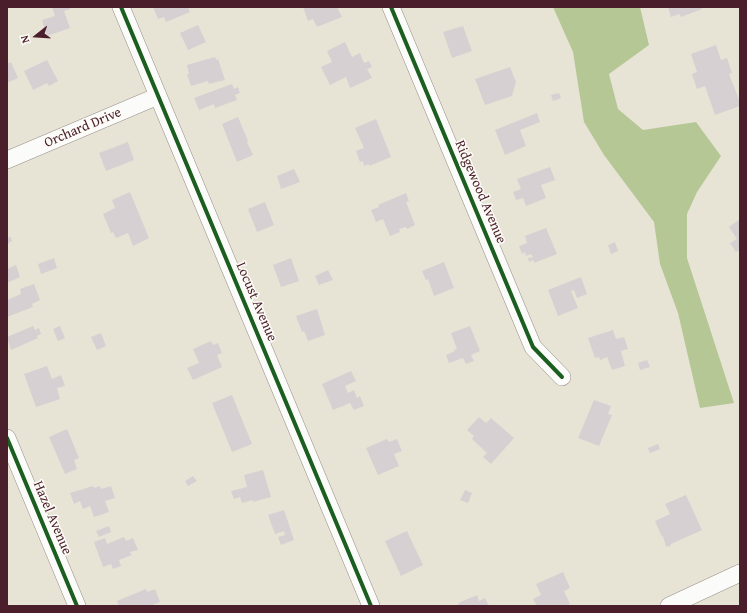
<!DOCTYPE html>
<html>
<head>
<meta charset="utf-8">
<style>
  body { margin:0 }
  #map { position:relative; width:747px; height:613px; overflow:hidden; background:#e7e4d5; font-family:"Gentium Book Plus",serif }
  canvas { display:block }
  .frame { position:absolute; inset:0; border:8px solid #4a1f2b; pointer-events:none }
  .north { position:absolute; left:16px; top:16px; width:40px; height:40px; -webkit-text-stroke:3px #fdfcf7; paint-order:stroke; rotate:253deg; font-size:11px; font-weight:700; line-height:16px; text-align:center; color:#4a1f2b }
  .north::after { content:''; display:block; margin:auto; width:14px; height:18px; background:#4a1f2b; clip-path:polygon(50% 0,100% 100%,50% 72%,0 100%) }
</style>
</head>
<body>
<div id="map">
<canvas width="747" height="613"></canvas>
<div class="frame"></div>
<div class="north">N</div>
</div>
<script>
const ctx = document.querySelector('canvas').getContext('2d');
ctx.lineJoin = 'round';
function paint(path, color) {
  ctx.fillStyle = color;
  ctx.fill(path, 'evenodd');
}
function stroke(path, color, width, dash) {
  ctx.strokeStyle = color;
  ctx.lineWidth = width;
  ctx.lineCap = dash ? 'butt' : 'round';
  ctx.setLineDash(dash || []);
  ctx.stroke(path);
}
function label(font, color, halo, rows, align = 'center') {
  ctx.font = font + ' "Gentium Book Plus",serif';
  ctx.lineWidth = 3;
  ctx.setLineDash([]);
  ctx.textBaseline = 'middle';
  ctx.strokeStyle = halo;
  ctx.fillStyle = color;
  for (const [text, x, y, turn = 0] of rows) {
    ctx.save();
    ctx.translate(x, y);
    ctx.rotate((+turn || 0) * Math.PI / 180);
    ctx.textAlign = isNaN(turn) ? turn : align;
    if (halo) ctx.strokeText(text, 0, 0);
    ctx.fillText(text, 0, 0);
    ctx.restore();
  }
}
paint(new Path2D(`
  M553 7H640L649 45 609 74 618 109 643 130 696 122 721 156 697 192 687 214V258L734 403 700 408 678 313 660 264 654 222 604 155 584 122 573 52Z`), '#b6c796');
paint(new Path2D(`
  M52 7H70V9L64 11 70 28 47 36 42 20 55 16Z
  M153 7H188L190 12 166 22 164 17 158 19Z
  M303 7H337L342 17 317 27 313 19 308 21Z
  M668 7H702V9L681 17 679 14 671 17Z
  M198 25 206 42 188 50 180 33Z
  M463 26 472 51 452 58 443 32Z
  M345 42 352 57 360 53 364 63 369 61 372 67 367 69 372 78 350 88 346 77 330 85 321 67 332 62 327 51Z
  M716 45 721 60 727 58 732 73 729 74 740 102V106L715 115 705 86 697 89 692 74 697 72 691 54Z
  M215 57 216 60 218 59 225 80 209 84 208 81 191 86 187 74H189L187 65Z
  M47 60 58 81 49 86 47 83 33 90 24 71Z
  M11 62 18 78 7 83V64Z
  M510 67 516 82 512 96 485 105 475 79Z
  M232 84 234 89 238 87 240 93 235 95 237 100 215 108 214 104 199 110 194 98Z
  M559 93 561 98 553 101 551 95Z
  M537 113 540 122 520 130 526 146 505 155 495 130Z
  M238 117 248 141 247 142 253 155 237 162 222 124Z
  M376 119 391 157 369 166V164L364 166 363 161 360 162 356 151 364 148 355 128Z
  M128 142 134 160 106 171 99 153Z
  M550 167 555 180 541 185 546 198 526 206 523 198 516 200 513 192 521 189 517 179Z
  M294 169 300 182 281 189 277 176Z
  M130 192 149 238 133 246 128 233 116 238 113 232 111 233 103 214 115 208 112 200Z
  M406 193 409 201 406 202 415 225 407 229 406 227 399 229 400 232 390 236 383 219 376 222 371 210 379 207 378 205Z
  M265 202 274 225 257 232 248 209Z
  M740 219V250L736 252 730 243 737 239 729 227Z
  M546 228 557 254 534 263V260L529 262 528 258 533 257 531 254 526 256 525 252 522 254 519 246 527 243 525 236Z
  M7 236 8 238 11 237 12 241 7 244Z
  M615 242 618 251 611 254 608 245Z
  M54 258 57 268 41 274 38 264Z
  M291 258 299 281 281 287 273 265Z
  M444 262 454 288 434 296 428 279 426 280 422 271Z
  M16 265 20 277 7 283V269Z
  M328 270 333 280 319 285 315 276Z
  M581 277 587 294 577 298 574 290 571 291 578 308 558 316 548 290Z
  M34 284 40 300 32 304 33 307 7 317V300L21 294 20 289Z
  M317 309 325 335 308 341 304 331 302 332 296 316Z
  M33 326 35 330 39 328 41 334 37 336 38 338 11 350 7 337Z
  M60 326 65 338 58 341 53 329Z
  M470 326 480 351 471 355 474 361 466 364 463 358 449 363 446 355 455 351 454 350 457 349 451 333Z
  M613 330 616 339 624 337 628 349 621 351 625 366 612 370 607 357 600 360 599 357 595 358 588 338Z
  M101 333 106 346 97 350 91 337Z
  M211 341 213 345 218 343 222 353 217 355 222 367 193 380 187 368 199 363 193 349Z
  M647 360 650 367 640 370 638 363Z
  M47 366 52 379 61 375 65 386 57 388 60 399 36 407 24 374Z
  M351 371 356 381 345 386 348 393 354 390 357 398 360 396 364 406 354 410 350 403 333 410 322 384Z
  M232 395 252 444 232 452 212 403Z
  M594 400 611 406 608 414 612 415 599 446 578 438Z
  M479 417 486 423 491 418 514 438 491 464 483 457 487 453 472 439 474 436 467 430Z
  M67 429 79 458 74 460 77 469 65 474 49 437Z
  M387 439 389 442 397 439 402 451 394 454 399 466 378 475 366 448Z
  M658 444 660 449 650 453 648 448Z
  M263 470 271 497 253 502V500L242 503 240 497 234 499 231 491 247 487 244 475Z
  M193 476 197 481 188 486 185 481Z
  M93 486 94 488 100 486 101 489 111 486 115 498 105 501 109 512 94 517 90 506 83 509 80 501 74 504 70 493Z
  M465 490 472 493 468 503 460 500Z
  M686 495 702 530 671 544 670 546 666 547 663 536 662 537 655 521 670 514 665 504Z
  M284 510 294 540 281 545 278 537 285 535 284 531 275 534 268 515Z
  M109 526 111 532 99 537 96 531Z
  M407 531 423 565 401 576 385 541Z
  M124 537 126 541 133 538 138 550 130 552 132 555 119 560 121 566 113 569 111 564 103 567 94 542 105 538 107 544Z
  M563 572 570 588 564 591 570 604 566 606H537L533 599 541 595 536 584Z
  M146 589 147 592 155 589 160 602 152 605 153 606H119L117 601Z
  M477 595 479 601 485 598 489 606H459L458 603Z`), '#d6d0d2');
const street = new Path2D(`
  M121 7 371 606
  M391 7 533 347 562 377
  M7 160 158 96
  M7 438 77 606
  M669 606 740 573`);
stroke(street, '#988f89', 18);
stroke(street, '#fbfbf9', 17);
stroke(new Path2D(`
  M121 7 371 606
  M391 7 533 347 562 377
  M7 438 77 606`), '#1b5e20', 4);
label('14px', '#4a1f2b', '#fdfcf7', [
  ["Orchard Drive",83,128,-23],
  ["Ridgewood Avenue",480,192,67],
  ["Locust Avenue",256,302,67],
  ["Hazel Avenue",52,518,67]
]);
</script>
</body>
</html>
